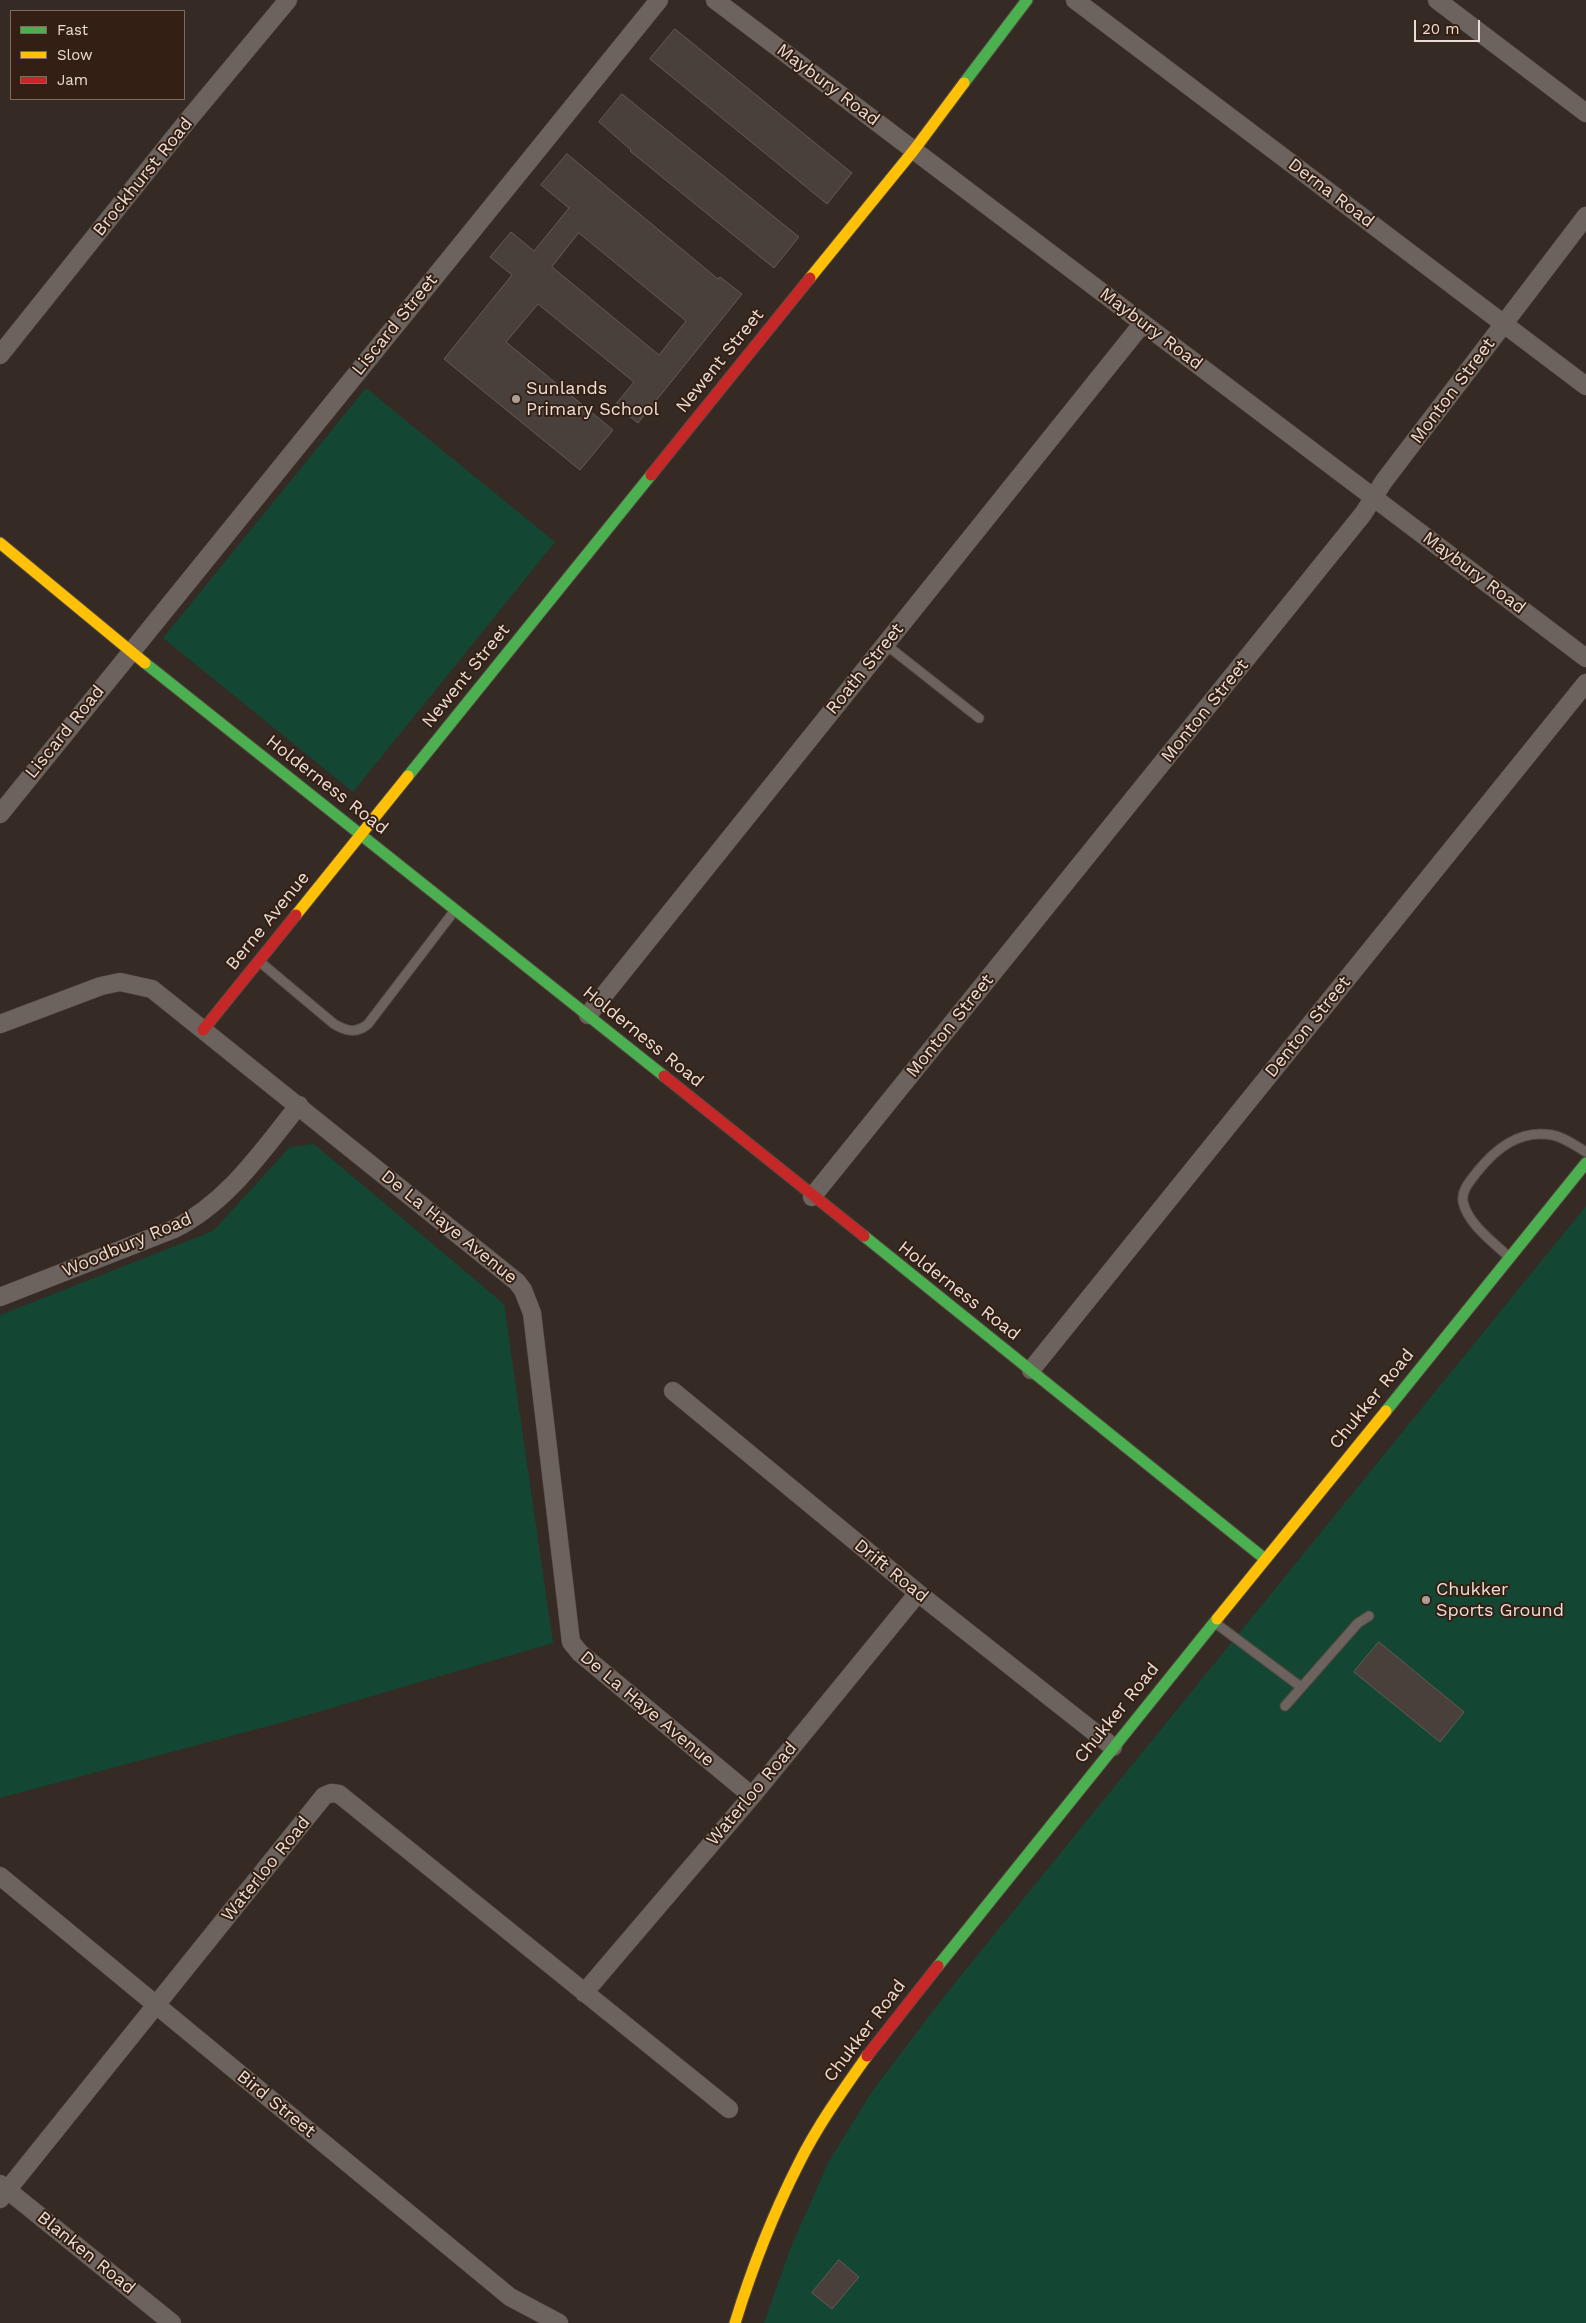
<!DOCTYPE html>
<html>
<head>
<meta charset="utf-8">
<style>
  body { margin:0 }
  #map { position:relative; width:1586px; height:2323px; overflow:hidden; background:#362a24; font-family:"Work Sans",sans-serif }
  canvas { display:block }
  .legend { position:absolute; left:10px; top:10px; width:175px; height:90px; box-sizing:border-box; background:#331f13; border:1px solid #7d6b61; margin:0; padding:6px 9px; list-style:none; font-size:15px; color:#ebddd5 }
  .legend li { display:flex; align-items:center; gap:10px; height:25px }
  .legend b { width:25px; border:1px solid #7d6b61 }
  .scale { position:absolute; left:1414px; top:20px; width:66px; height:22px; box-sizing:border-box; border:2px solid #ebddd5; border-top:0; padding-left:6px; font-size:15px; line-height:18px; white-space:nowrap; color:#ebddd5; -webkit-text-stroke:4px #331f13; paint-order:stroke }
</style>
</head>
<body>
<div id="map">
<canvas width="1586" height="2323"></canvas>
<ul class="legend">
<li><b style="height:6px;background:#4caf50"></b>Fast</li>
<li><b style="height:6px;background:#ffc107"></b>Slow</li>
<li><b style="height:6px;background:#c62828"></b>Jam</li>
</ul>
<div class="scale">20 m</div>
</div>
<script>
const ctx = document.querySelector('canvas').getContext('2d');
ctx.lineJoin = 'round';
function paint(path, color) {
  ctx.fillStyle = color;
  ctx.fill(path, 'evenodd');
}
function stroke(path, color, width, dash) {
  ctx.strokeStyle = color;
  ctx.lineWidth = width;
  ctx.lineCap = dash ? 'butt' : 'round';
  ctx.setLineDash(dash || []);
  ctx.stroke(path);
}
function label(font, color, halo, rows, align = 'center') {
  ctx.font = font + ' "Work Sans",sans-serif';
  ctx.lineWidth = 4;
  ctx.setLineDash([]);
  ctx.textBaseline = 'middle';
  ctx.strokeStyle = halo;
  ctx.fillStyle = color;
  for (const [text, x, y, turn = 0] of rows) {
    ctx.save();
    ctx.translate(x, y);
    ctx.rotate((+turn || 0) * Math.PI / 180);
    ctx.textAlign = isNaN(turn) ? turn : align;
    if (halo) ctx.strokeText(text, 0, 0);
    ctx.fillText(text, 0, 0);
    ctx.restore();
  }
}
paint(new Path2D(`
  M366 388 555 542 353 792 163 638Z
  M314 1144 504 1304 553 1643 287 1721 0 1798V1315L213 1231 290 1147Z
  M1586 1206V2323H764L791 2247 828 2163 873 2090 946 1994Z`), '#144634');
const building = new Path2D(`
  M675 29 852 173 827 204 650 59Z
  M622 94 799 237 774 268 630 151 631 150 599 122Z
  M567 154 718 279 720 277 742 294 638 423 615 405 634 382 538 304 506 342 613 430 580 470 444 359 512 275 490 257 511 232 534 251 569 208 541 185ZM579 233 686 321 659 355 552 267Z
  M1379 1642 1464 1712 1440 1742 1354 1672Z
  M839 2260 859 2277 832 2309 812 2293Z`);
paint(building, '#4a403b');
stroke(building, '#655a55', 1);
const lane = new Path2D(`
  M885 644 979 718
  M260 962 334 1024C346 1031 356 1034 368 1024L455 910
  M1509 1257C1493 1242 1468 1224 1463 1202 1461 1190 1471 1180 1477 1172 1496 1148 1520 1129 1552 1135 1564 1137 1576 1146 1586 1152
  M1214 1622 1301 1687
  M1285 1706 1358 1623 1369 1616`);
const street = new Path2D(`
  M715 0 1586 658
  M1075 0 1586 386
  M1437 0 1586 113
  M0 355 188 120 288 0
  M0 814 659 0
  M588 1015 1143 323
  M0 1024 101 986 120 982 152 989 517 1282 523 1290 532 1313 571 1642 580 1653 752 1796
  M812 1197 1363 514 1384 481 1586 216
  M0 1297 174 1229C228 1202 262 1151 299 1105
  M1031 1370 1586 683
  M673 1391 918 1593 1113 1747
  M0 1876 510 2297 559 2323
  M584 1993 752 1796 918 1593
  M0 2184 172 2323
  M0 2199 324 1796 331 1793 339 1794 729 2109`);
const fast = new Path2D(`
  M964 83 1027 0
  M145 663 664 1076
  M408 776 651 475
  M864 1236 1265 1559
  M1386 1411 1586 1163
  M938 1966 1217 1619`);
const slow = new Path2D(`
  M810 278 914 150 964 83
  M0 543 145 663
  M296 915 408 776
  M1217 1619 1386 1411
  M735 2323C752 2268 773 2214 799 2163 818 2125 843 2090 867 2056`);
const jam = new Path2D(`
  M651 475 810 278
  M203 1030 296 915
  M664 1076 864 1236
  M867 2056 938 1966`);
stroke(lane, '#524842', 11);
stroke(street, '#524842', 19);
stroke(fast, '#524842', 13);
stroke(slow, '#524842', 13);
stroke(jam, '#524842', 13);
stroke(lane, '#6d635e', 9);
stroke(street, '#6d635e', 18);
stroke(fast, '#4caf50', 11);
stroke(slow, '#ffc107', 11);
stroke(jam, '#c62828', 11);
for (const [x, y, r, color] of [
  [516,399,5,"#ac9e97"],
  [1426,1600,5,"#ac9e97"]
]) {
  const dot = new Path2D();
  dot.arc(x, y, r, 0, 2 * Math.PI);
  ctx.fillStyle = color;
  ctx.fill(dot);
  stroke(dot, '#331f13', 2);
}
label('18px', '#ebddd5', '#331f13', [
  ["Maybury Road",828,85,37],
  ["Brockhurst Road",143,177,-51],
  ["Derna Road",1331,193,37],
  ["Liscard Street",395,325,-51],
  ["Maybury Road",1151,329,37],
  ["Newent Street",720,361,-51],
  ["Monton Street",1453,391,-53],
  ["Maybury Road",1474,573,37],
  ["Roath Street",865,669,-51],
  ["Newent Street",466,676,-51],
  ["Monton Street",1205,711,-51],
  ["Liscard Road",65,732,-51],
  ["Holderness Road",327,785,38],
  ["Berne Avenue",268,921,-51],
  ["Monton Street",950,1026,-51],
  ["Denton Street",1308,1027,-51],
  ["Holderness Road",643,1037,39],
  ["De La Haye Avenue",449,1227,39],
  ["Woodbury Road",127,1245,-23],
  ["Holderness Road",959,1291,38],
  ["Chukker Road",1372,1399,-51],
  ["Drift Road",891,1571,39],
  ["De La Haye Avenue",647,1709,40],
  ["Chukker Road",1117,1713,-51],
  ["Waterloo Road",752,1794,-50],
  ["Waterloo Road",266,1869,-51],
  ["Chukker Road",865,2031,-53],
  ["Bird Street",276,2104,39],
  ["Blanken Road",86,2253,39]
]);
label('18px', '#ebddd5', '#331f13', [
  ["Sunlands",526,389],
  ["Primary School",526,410],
  ["Chukker",1436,1590],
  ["Sports Ground",1436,1611]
], 'left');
</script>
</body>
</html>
